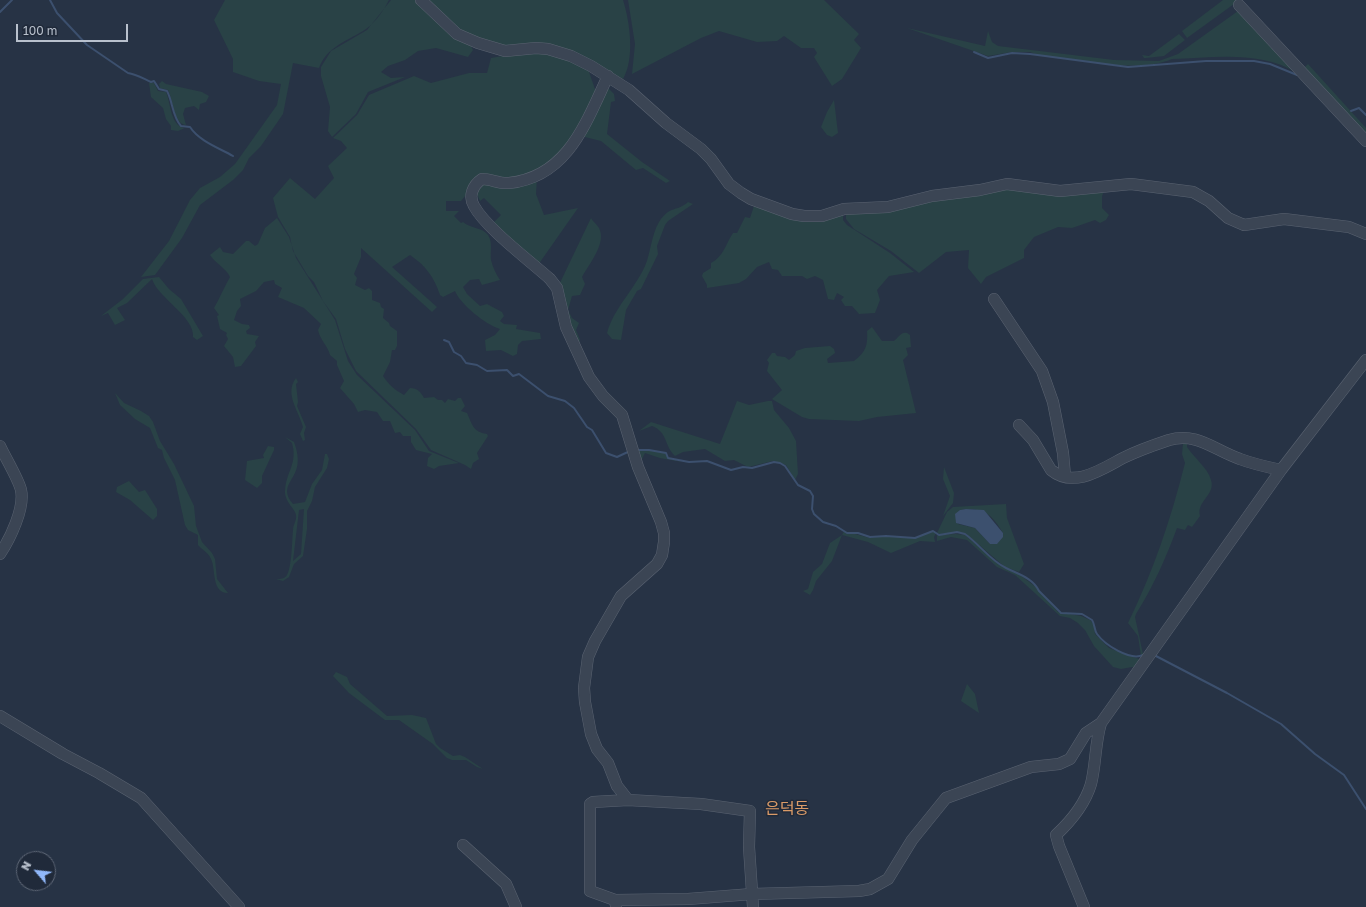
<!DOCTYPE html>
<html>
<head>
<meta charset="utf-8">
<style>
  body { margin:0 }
  #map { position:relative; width:1366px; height:907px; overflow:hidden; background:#273345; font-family:"Golos Text",sans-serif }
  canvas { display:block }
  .north { position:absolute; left:16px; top:851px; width:40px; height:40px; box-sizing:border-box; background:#202a3a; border:1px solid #5d6675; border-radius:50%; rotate:298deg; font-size:11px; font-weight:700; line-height:16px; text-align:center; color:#b9c1cd }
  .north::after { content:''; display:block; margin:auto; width:14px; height:18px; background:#90b8fb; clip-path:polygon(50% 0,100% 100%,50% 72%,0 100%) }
  .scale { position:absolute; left:16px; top:24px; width:112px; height:18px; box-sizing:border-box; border:2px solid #b9c1cd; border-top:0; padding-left:5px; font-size:12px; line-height:14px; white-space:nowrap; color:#b9c1cd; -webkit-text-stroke:3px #202a3a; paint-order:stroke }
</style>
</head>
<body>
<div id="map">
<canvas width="1366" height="907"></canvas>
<div class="north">N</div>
<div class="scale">100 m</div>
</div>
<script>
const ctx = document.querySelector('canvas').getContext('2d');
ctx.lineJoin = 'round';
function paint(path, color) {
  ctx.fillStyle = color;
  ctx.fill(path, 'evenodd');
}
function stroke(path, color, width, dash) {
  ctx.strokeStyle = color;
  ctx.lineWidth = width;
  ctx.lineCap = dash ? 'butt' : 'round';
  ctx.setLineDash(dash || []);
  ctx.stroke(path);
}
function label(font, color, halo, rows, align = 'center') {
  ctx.font = font + ' "Golos Text","Noto Sans KR",sans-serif';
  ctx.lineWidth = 3;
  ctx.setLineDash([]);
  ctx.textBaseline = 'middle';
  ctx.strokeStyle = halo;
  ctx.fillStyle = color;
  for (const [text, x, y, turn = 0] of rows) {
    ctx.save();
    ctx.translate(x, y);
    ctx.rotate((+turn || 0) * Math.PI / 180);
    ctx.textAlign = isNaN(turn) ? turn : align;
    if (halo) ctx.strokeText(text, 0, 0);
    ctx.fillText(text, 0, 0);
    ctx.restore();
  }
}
paint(new Path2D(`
  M225 0H389C384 10 375 23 366 29 348 41 327 46 319 68L293 63 283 114 261 146 249 158 243 170 233 180 200 205 182 238 155 275 141 277 169 241 190 200 200 188 220 177 235 164 277 105 281 84 259 81 233 72V59L214 20Z
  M391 0H418L470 44 473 50 468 57 436 48 418 51 405 60 388 66 381 72 391 78 405 77 368 92 356 114 332 137 328 131 330 107 321 76V67L331 51 367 30Z
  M426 0H623C630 22 635 59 623 79L565 50 502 47 457 31Z
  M628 0H824L859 34 854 40 861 48 842 79 832 86 814 57 817 53 814 48H801L784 36 777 41 757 42 719 31 701 38 632 74 635 44Z
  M1223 0H1237L1234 4 1187 38 1182 31Z
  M1238 11 1297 73C1260 50 1213 58 1172 59 1137 74 1076 59 1038 55L1030 52H1012L988 56 907 28 985 46 988 31 992 42 998 46 1114 60 1159 61 1178 54Z
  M1179 34 1185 40 1164 56 1146 58H1144L1142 55 1149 56Z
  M548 51 588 69 596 92 565 151 530 175 508 179 483 175 461 201H446V211H459L454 216 461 223 463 222C471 229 482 227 488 235 493 242 490 252 491 260 493 268 496 274 500 280L482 285 479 279 470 280 463 287 467 294 480 306 487 304 502 312 504 316 500 321 504 324 517 325 516 329 540 333 541 339 522 341 518 345 517 354 513 356 501 350 486 351 485 340 495 335 500 329C486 325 460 304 455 291L443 297 440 295C434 277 426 266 410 255L392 267 437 307 432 312 361 248V257L354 274 357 278 355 285 365 290 369 288 372 291V300L380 303 381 307 384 309 383 318 389 323 390 326 397 331V346L395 350H392L390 362 383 376C389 385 395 390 404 395L410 388C417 388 421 392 424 398L434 397 438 400H442L445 403 448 399 455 401 458 398H461L465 406 461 411 467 413C472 424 473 432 487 434L488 436 477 453 479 459 473 463 471 469 465 465 431 450 416 429 356 371 345 349 336 319 323 301 314 282 308 276 293 251 290 237 278 217 273 198 290 178 315 199 334 178 328 166 347 148 341 141 333 138 357 115 369 95 414 76 431 83 469 73H487L491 58 514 54Z
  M1308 64 1366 128V133L1304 68Z
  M162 81 166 84 202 92 209 96 206 102 200 104 199 110 194 106 185 108 183 114 186 125C173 124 173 99 168 90L160 88 159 84Z
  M149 83H154L158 91 166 92C171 103 170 126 185 128L178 131 171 130V126L166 119 163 108 151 97Z
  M606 86 614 94 615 101 611 102 607 134 642 162 670 181 666 183 663 181 643 168 636 170 601 141 581 136Z
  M834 100 838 133 832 137 827 135 821 127 827 112Z
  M537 178 536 194 544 215 578 208 538 265 492 224 501 215 484 198 480 201 477 194 480 183Z
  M997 188 1105 189 1102 196V208L1109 215 1106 220 1100 223 1095 220 1072 228 1058 227 1034 237 1024 250V258L986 277 981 284 968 268 969 250 946 252 919 273 891 251 854 229 846 219V211Z
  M688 202 693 204 668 221 665 225 657 246 658 254 641 289 637 291 626 310 621 340 612 339 607 333C614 308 634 290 645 266 651 252 651 236 659 222 670 205 677 212 688 202Z
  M755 203 791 216 843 212V220L847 225 890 253 914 272 889 276 877 290 880 300 875 313 859 314 852 306H845L841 300 844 297 837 293 834 300 828 299 823 280 815 276 807 279 802 276H782L778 270 772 269 769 262 757 267 746 279 739 283 707 288V285L702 276 703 273 711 268V263C724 256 725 245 733 233H737L745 217 750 218Z
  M277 218 289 237 296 258 335 320 348 361 357 375 415 430 429 451 459 463 439 466 434 469 427 466 428 458 432 454 416 450 411 442V436H403L400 432 395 433 390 421H383L377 412 365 410 358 412 354 404 340 388 344 381 337 365V361L330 355C328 346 320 340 318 330L321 324 304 308 278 297 282 288 275 284 274 280 264 282 256 291 240 299 241 306 237 311 234 320 242 324 249 325 250 328 246 331 247 334 259 336 255 342 256 346 241 366 235 367 233 357 224 346 228 339 226 335 227 333 220 329 217 316 219 315 214 308C220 298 224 287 230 277 226 268 216 264 210 255L220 247 223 252 233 254 246 241H249L255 246 258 244 265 228Z
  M591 218C593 222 596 223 599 228 607 243 589 264 582 277L585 284 580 295 572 296 568 310 572 318 579 323 576 330 580 340 577 348 558 287Z
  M159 277 169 289 181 299 203 336 197 340 193 337C195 317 158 298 152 279L127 303 117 308 125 320 115 325 108 313 101 316 123 299 143 279Z
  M872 327 882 341H894C899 337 903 329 910 335L911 347 906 348 908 355 903 360 916 413 877 417 859 421 809 419 802 417 772 399 782 390 767 371 769 363 767 360 772 353H775L777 356 785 357 789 360 795 355 796 351 805 348 830 346 834 349 835 353 827 359 828 363 854 361C866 352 868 345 867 331Z
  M296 378 298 382 296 384 298 402 297 406 306 427 304 433 305 440 303 441 300 434 303 427C299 411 284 394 296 378Z
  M115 393 124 403 141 411 149 416 153 422 160 441 174 464 194 506 196 526 202 542 212 553 215 559 217 579 228 593C211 593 216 569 211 559 208 552 202 550 198 545V535L188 530 185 525 175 480 164 458 162 450 158 448 150 428 135 419 120 405Z
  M737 401 749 405 768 401H772L774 410 789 428 796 441 798 474 795 480 786 465 780 463 773 461 748 467 734 460 725 461 705 449 683 452 675 456C664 446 668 432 652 426L639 431 651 422 720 444Z
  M285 437 294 442C297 450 299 459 297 467 294 481 279 488 293 504L305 502 312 484 322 470 325 454H327L329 459 327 468 315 487 312 501 307 511V529L303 556 294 564 289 577 283 581 276 579C280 579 285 579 287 575 292 566 292 541 293 530 293 525 297 520 296 515 296 510 284 501 285 491 286 471 298 464 292 443ZM304 509 301 554 293 561 299 510Z
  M1187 439V447C1194 458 1208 468 1211 480 1216 495 1196 501 1200 516L1192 527 1188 525 1185 530 1177 528C1166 558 1153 587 1136 614L1135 617 1143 654 1141 656 1138 636 1128 623C1153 572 1171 519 1185 463L1182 454 1183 443Z
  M268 446 274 447V450L262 476V483L257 488 245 480 247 461 264 458 263 455Z
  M649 450 665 453 668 458 682 462 660 458 645 453 641 461 634 451Z
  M944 467 954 493 953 503 943 516 950 496 943 479Z
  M129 481 139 492 145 490 157 509V516L153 520 130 500 116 492 117 487Z
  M1006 504 1007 518 1024 564 1019 572 1005 567 965 533 957 532 940 534 937 533 947 512 953 507ZM966 509C986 509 992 515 1003 533L990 544 975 528 958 524 960 510Z
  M844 531 870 538 886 536 915 538 933 531 936 533 934 537 935 542 920 541 891 553 868 542 842 535 832 561 816 581 813 590 810 595 803 591 808 589 813 572 822 564 830 543 842 535Z
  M956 534 965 535 1004 568 1020 575 1036 587 1058 612 1081 616 1090 620 1094 624 1095 634 1109 648 1139 659 1137 669 1132 667 1121 669 1113 667 1094 646 1085 630 1078 623 1070 618 1060 616 1015 575 997 567 967 540 951 537 937 541V535Z
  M336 672 347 677 350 684 387 716 412 715 426 718 436 744 440 748 453 756 460 755 465 757 483 769 477 767 466 760H452L447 758 433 744 399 720H385L349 693 333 676Z
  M967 684 975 694 979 713 961 701Z`), '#294246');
paint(new Path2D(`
  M966 509 984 510 1003 533V537L997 544H990L975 528 956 523 955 514 960 510Z`), '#3c506e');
stroke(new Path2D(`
  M50 0 57 13 87 45 128 73C136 74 144 79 151 82L154 81 159 89 167 91C173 102 172 116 181 126L190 127C199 141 219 148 233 156
  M0 12 12 0
  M974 52 988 58 1012 53 1030 54 1128 67 1206 61H1254L1270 64 1297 75
  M1351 111 1359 108 1366 115
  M444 340 449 342 454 352 461 356 466 363 477 365 487 371 507 370 513 376 519 374 548 396 565 401 574 408 587 427 592 430 606 453 617 457 630 451
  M636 450H649L666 453 668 458 689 462 707 461 731 470 743 467 752 468 774 462 780 463 785 466 798 485 810 491 813 496 812 509 814 514 823 522 836 526 847 533H858L870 537 886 536 915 538 933 531 939 535 957 532 965 534C979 544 991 561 1006 568 1018 574 1033 578 1039 591L1061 613 1082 614 1092 620C1095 624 1094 630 1097 634 1105 645 1130 661 1143 655
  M1154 655 1227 693 1281 724 1315 754 1344 775 1366 809`), '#3c506e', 2);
const minor = new Path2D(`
  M421 0 457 34 478 43 505 51 536 48 548 49 571 56 591 66 629 90 666 123 701 149 711 159 729 184 741 193 751 199 792 214 804 216H822L844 209 888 207 932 196 980 190 1007 184 1060 191 1131 184 1193 192 1209 201 1228 218 1244 225 1284 219 1349 227 1366 234
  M1239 5 1366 141
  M608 76C586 122 568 177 509 183 500 184 491 179 482 179 473 185 468 196 474 206 486 228 530 261 550 279L557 288 566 327 589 377 603 396 622 415 638 467 661 522 664 533V542L662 555 657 564 621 596 595 641 588 657 584 688 585 702 591 734 597 749 608 763 617 786 628 800
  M994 299 1042 371 1053 402 1063 453 1065 476
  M1019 425 1033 440 1051 470C1074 489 1102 469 1123 458 1137 451 1154 445 1169 440 1197 432 1214 450 1240 459 1253 464 1267 467 1281 470
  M0 446C5 457 19 480 21 490 25 508 10 539 0 554
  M0 716 63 754 99 773 141 798 239 907
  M463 845 506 884 516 907
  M615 900 688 899 752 894 859 891 870 889 888 879 912 840 946 798 1031 767 1059 764 1070 759 1086 733 1101 723
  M616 906 615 900 590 891V804L593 802 628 800 701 804 750 811 749 847 753 907
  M1084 907 1059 846 1056 835C1071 821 1085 804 1091 784 1096 764 1095 743 1101 723L1281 470 1366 360`);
stroke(minor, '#5a6371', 12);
stroke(minor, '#3b4554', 11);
label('16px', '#da9b68', '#202a3a', [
  ["은덕동",787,809]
]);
</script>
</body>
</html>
